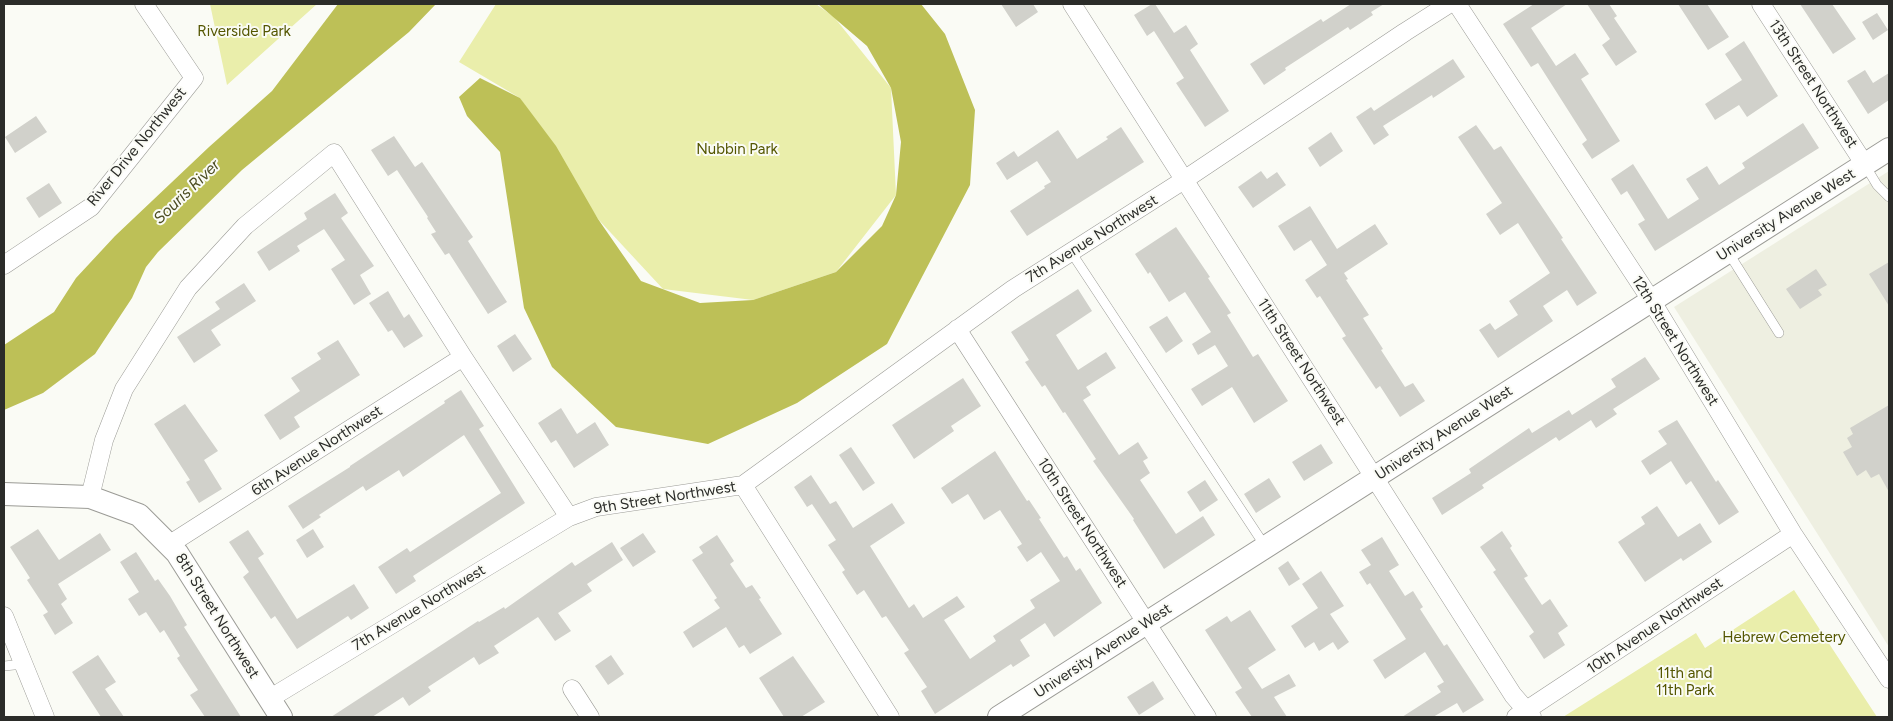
<!DOCTYPE html>
<html>
<head>
<meta charset="utf-8">
<style>
  body { margin:0 }
  #map { position:relative; width:1893px; height:721px; overflow:hidden; background:#fafbf5; font-family:Figtree,sans-serif }
  canvas { display:block }
  .frame { position:absolute; inset:0; border:5px solid #2b2c29; pointer-events:none }
</style>
</head>
<body>
<div id="map">
<canvas width="1893" height="721"></canvas>
<div class="frame"></div>
</div>
<script>
const ctx = document.querySelector('canvas').getContext('2d');
ctx.lineJoin = 'round';
function paint(path, color) {
  ctx.fillStyle = color;
  ctx.fill(path, 'evenodd');
}
function stroke(path, color, width, dash) {
  ctx.strokeStyle = color;
  ctx.lineWidth = width;
  ctx.lineCap = dash ? 'butt' : 'round';
  ctx.setLineDash(dash || []);
  ctx.stroke(path);
}
function label(font, color, halo, rows, align = 'center') {
  ctx.font = font + ' Figtree,sans-serif';
  ctx.lineWidth = 4;
  ctx.setLineDash([]);
  ctx.textBaseline = 'middle';
  ctx.strokeStyle = halo;
  ctx.fillStyle = color;
  for (const [text, x, y, turn = 0] of rows) {
    ctx.save();
    ctx.translate(x, y);
    ctx.rotate((+turn || 0) * Math.PI / 180);
    ctx.textAlign = isNaN(turn) ? turn : align;
    if (halo) ctx.strokeText(text, 0, 0);
    ctx.fillText(text, 0, 0);
    ctx.restore();
  }
}
paint(new Path2D(`
  M1889 171V647L1674 307Z`), '#eeefe1');
paint(new Path2D(`
  M210 4H317L227 85Z
  M496 4H816L834 17 891 88 896 195 836 272 753 300 663 289 598 219 520 98 459 62Z
  M1794 590 1877 717H1563L1696 633 1705 648Z`), '#eaeeab');
paint(new Path2D(`
  M338 4H436L409 32 242 170 158 252 146 267 132 298 95 354 43 393 4 410V345L54 312 76 278 115 236 209 147 272 91Z
  M818 4H921L945 34 975 110 970 185 887 344 797 403 708 444 616 427 552 367 524 308 500 152 467 116 459 97 480 78 520 98 556 146 598 219 641 281 700 303 753 300 836 272 882 226 896 195 901 142 891 88 867 46Z`), '#bdc057');
paint(new Path2D(`
  M1001 4H1033L1038 12 1016 27Z
  M1152 4H1155L1174 33 1186 25 1198 44 1190 50 1229 111 1205 127 1176 83 1184 78 1154 31 1147 36 1134 15Z
  M1351 4H1384L1371 12 1373 15 1350 30 1348 27 1285 68 1286 70 1264 85 1250 64 1321 19 1323 22Z
  M1534 4H1567L1531 28 1556 66 1575 53 1589 74 1581 79 1620 141 1592 159 1582 144 1587 140 1538 63 1531 67 1503 24Z
  M1587 4H1609L1617 16 1614 18 1637 52 1616 66 1602 45 1610 39Z
  M1678 4H1707L1729 37 1708 50Z
  M1800 4H1832L1856 39 1833 54Z
  M1877 13 1888 30 1873 40 1862 22Z
  M1744 41 1778 96 1747 117 1739 105 1715 120 1705 104 1742 80 1725 54Z
  M1453 59 1465 77 1433 98 1432 95 1383 126 1389 135 1374 145 1356 117 1371 107 1374 111Z
  M1865 70 1873 83 1889 73V100L1868 114 1847 81Z
  M36 116 47 132 15 153 5 137Z
  M1803 123 1819 148 1655 251 1638 224 1645 220 1627 191 1621 195 1611 179 1633 164 1668 219 1699 199 1686 179 1707 166 1719 185 1745 168 1742 163Z
  M1476 125 1494 150 1501 146 1563 238 1561 239 1597 293 1577 306 1567 290 1543 306 1553 321 1498 358 1479 330 1490 323 1495 330 1518 315 1509 301 1550 273 1518 223 1500 235 1486 214 1502 203 1458 137Z
  M1121 127 1144 162 1027 236 1010 211 1045 188 1044 186 1051 182 1037 161 1007 180 996 163 1014 151 1018 157 1058 130 1077 159 1108 139 1106 137Z
  M1331 132 1343 151 1320 167 1308 148Z
  M394 136 415 167 422 162 473 237 468 241 507 302 488 314 449 253 445 255 431 234 436 232 427 218 428 217 397 170 388 176 371 150Z
  M1261 171 1267 179 1277 172 1286 185 1253 208 1238 187Z
  M49 183 62 203 39 218 26 198Z
  M335 193 348 213 341 218 374 266 360 275 371 294 354 305 331 269 345 260 324 229 297 246 300 251 269 271 257 252 307 219 304 213Z
  M1310 206 1337 249 1375 224 1388 244 1344 273 1348 279 1346 280 1369 315 1363 318 1383 349 1381 350 1405 387 1413 383 1425 401 1400 417 1380 386 1376 389 1342 338 1346 336 1320 296 1317 298 1305 280 1327 265 1311 240 1294 251 1278 226Z
  M1176 227 1210 277 1208 278 1231 313 1227 315 1253 357 1258 354 1288 401 1254 423 1232 387 1202 406 1191 389 1228 366 1215 345 1198 355 1192 344 1211 332 1185 292 1169 302 1150 272 1148 274 1135 254Z
  M1889 262V306L1869 274Z
  M1816 269 1827 285 1818 290 1822 295 1800 309 1786 289Z
  M244 283 256 301 211 330 221 345 194 363 177 337 220 309 215 302Z
  M1078 289 1092 311 1056 335 1078 370 1106 352 1116 368 1086 387 1091 395 1083 400 1119 455 1138 442 1148 458 1143 461 1150 473 1140 480 1176 534 1203 516 1215 535 1164 569 1133 520 1134 519 1093 461 1096 459 1065 412 1063 413 1045 385 1042 387 1025 362 1029 360 1011 332Z
  M388 291 404 318 409 314 423 336 404 348 392 330 388 332 369 303Z
  M1167 316 1183 341 1166 353 1149 327Z
  M515 334 532 359 513 372 497 346Z
  M338 340 360 375 294 417 300 427 280 440 264 415 300 391 291 378 321 359 317 353Z
  M1645 357 1660 379 1613 409 1617 414 1596 428 1591 420 1559 441 1556 437 1482 485 1484 488 1442 515 1432 498 1471 473 1469 469 1529 428 1532 433 1569 410 1572 415 1616 387 1611 379Z
  M963 378 981 406 951 426 954 431 914 459 892 425Z
  M461 390 484 426 479 429 525 503 413 576 416 581 396 594 378 567 407 548 410 552 501 493 464 435 403 477 399 470 366 491 363 486 319 515 321 517 303 529 288 506 350 467V466L445 403 444 401Z
  M185 404 218 451 204 460 222 489 199 503 186 482 190 480 154 424Z
  M1889 405V492L1879 474 1871 478 1866 470 1857 476 1843 452 1852 447 1847 438 1853 434 1850 428Z
  M561 408 577 434 595 422 609 445 574 468 556 440 551 443 538 423Z
  M1677 420 1716 482 1718 480 1739 512 1719 525 1691 481 1686 485 1671 461 1650 475 1641 461 1667 444 1658 431Z
  M1321 444 1333 463 1304 481 1292 462Z
  M851 447 875 483 863 491 839 455Z
  M995 451 1027 501 1029 500 1041 518 1039 519 1064 558 1067 556 1076 571 1080 568 1102 603 1054 637 1045 623 1020 640 1030 656 1013 667 1011 664 935 714 921 691 927 687 904 653 909 650 886 616 882 618 864 590 857 595 842 572 845 570 828 545 836 540 812 504 807 507 794 487 811 475 830 504 836 501 853 528 892 503 905 523 870 546 909 608 914 604 923 618 957 596 965 607 944 620 970 659 996 641 993 636 1035 608 1030 600 1060 581 1041 552 1027 562 1017 547 1022 544 1000 510 984 520 968 494 952 504 941 488Z
  M1269 478 1281 497 1256 513 1244 494Z
  M1205 480 1218 500 1200 512 1187 492Z
  M1657 506 1678 537 1700 523 1712 542 1683 561 1681 558 1645 582 1618 542 1645 524 1641 517Z
  M38 529 59 560 100 533 111 550 58 584 67 599 61 604 73 623 55 635 43 615 48 612 27 580 30 578 10 547Z
  M313 529 324 547 307 558 296 540Z
  M248 530 264 554 258 558 297 619 354 584 369 608 351 620 348 616 297 649 275 616 271 619 243 577 249 572 229 542Z
  M1502 531 1512 546 1510 548 1528 576 1524 578 1542 605 1550 599 1568 626 1558 633 1565 645 1544 659 1529 636 1534 632 1493 572 1496 570 1480 547Z
  M643 533 656 552 633 567 620 548Z
  M717 535 734 561 730 564 746 588 752 585 761 598 759 599 782 634 750 654 744 645 739 648 726 627 693 648 683 632 720 608 714 600 717 598 692 560 703 553 699 547Z
  M1382 537 1399 565 1389 571 1405 596 1413 591 1423 607 1420 609 1444 646 1447 644 1484 700 1463 713 1457 703 1433 717H1402L1441 692 1437 686 1444 682 1425 652 1385 679 1373 660 1406 639 1370 583 1367 585 1359 572 1371 565 1361 550Z
  M612 542 623 560 587 584 592 591 558 613 571 631 555 641 538 617 494 646 499 653 479 665 474 657 428 687 431 691 409 706 403 697 372 717H331L478 621 479 622 504 607 505 609 572 562 575 566Z
  M136 552 155 581 158 579 170 596 187 625 184 627 241 717H205L190 695 198 690 177 658 180 656 164 630 160 633 146 612 139 616 128 599 139 592 120 562Z
  M1288 561 1300 579 1289 586 1278 568Z
  M1321 571 1344 606 1330 614 1349 642 1338 650 1333 642 1319 651 1314 642 1305 648 1291 626 1318 608 1302 584Z
  M1250 610 1276 650 1248 668 1262 689 1289 674 1296 686 1274 697 1287 717H1252L1235 692 1242 688 1205 630 1227 616 1231 622Z
  M98 655 116 682 105 689 124 717H101L72 672Z
  M611 655 624 674 608 685 595 666Z
  M793 656 825 702 801 717H784L759 678Z
  M1153 681 1164 699 1139 715 1127 697Z`), '#d1d1cb');
const service = new Path2D(`
  M1865 165 1877 185 1889 197
  M1071 252 1265 546
  M1728 252 1779 333
  M4 666 24 664`);
const minor = new Path2D(`
  M1072 4 1513 695 1532 717
  M1457 4 1651 300 1793 534 1889 679
  M1761 4 1865 165
  M4 265 91 207 194 78 144 4
  M957 329 1207 717
  M743 485 890 717
  M90 497 104 440 124 389 188 288 245 226 334 153 463 357 569 517
  M170 544 463 357
  M4 616 45 717
  M572 689 590 717
  M269 699 569 517 596 507 743 485 1013 289 1184 180 1405 32 1449 4
  M1516 717 1793 534`);
const tertiary = new Path2D(`
  M4 494 90 497 139 515 177 553 281 717
  M999 717 1889 149`);
stroke(service, '#9b9b96', 10);
stroke(minor, '#9b9b96', 19);
stroke(tertiary, '#9b9b96', 24);
stroke(service, '#fff', 9);
stroke(minor, '#fff', 18);
stroke(tertiary, '#fff', 22);
label('15px', '#545600', '#fafbf5', [
  ["Riverside Park",244,32],
  ["Nubbin Park",737,150],
  ["Hebrew Cemetery",1784,638],
  ["11th and",1685,674],
  ["11th Park",1685,691]
]);
label('15px', '#2b2c29', '#fafbf5', [
  ["13th Street Northwest",1813,84,57],
  ["River Drive Northwest",137,147,-51],
  ["University Avenue West",1786,215,-32],
  ["7th Avenue Northwest",1092,239,-32],
  ["12th Street Northwest",1675,341,58],
  ["11th Street Northwest",1301,362,57],
  ["University Avenue West",1444,433,-33],
  ["6th Avenue Northwest",317,451,-33],
  ["9th Street Northwest",665,498,-9],
  ["10th Street Northwest",1082,523,57],
  ["7th Avenue Northwest",419,608,-31],
  ["8th Street Northwest",217,616,58],
  ["10th Avenue Northwest",1655,626,-34],
  ["University Avenue West",1103,651,-33]
]);
label('italic 16px', '#4c4d22', '#fafbf5', [
  ["Souris River",187,192,-44]
]);
</script>
</body>
</html>
